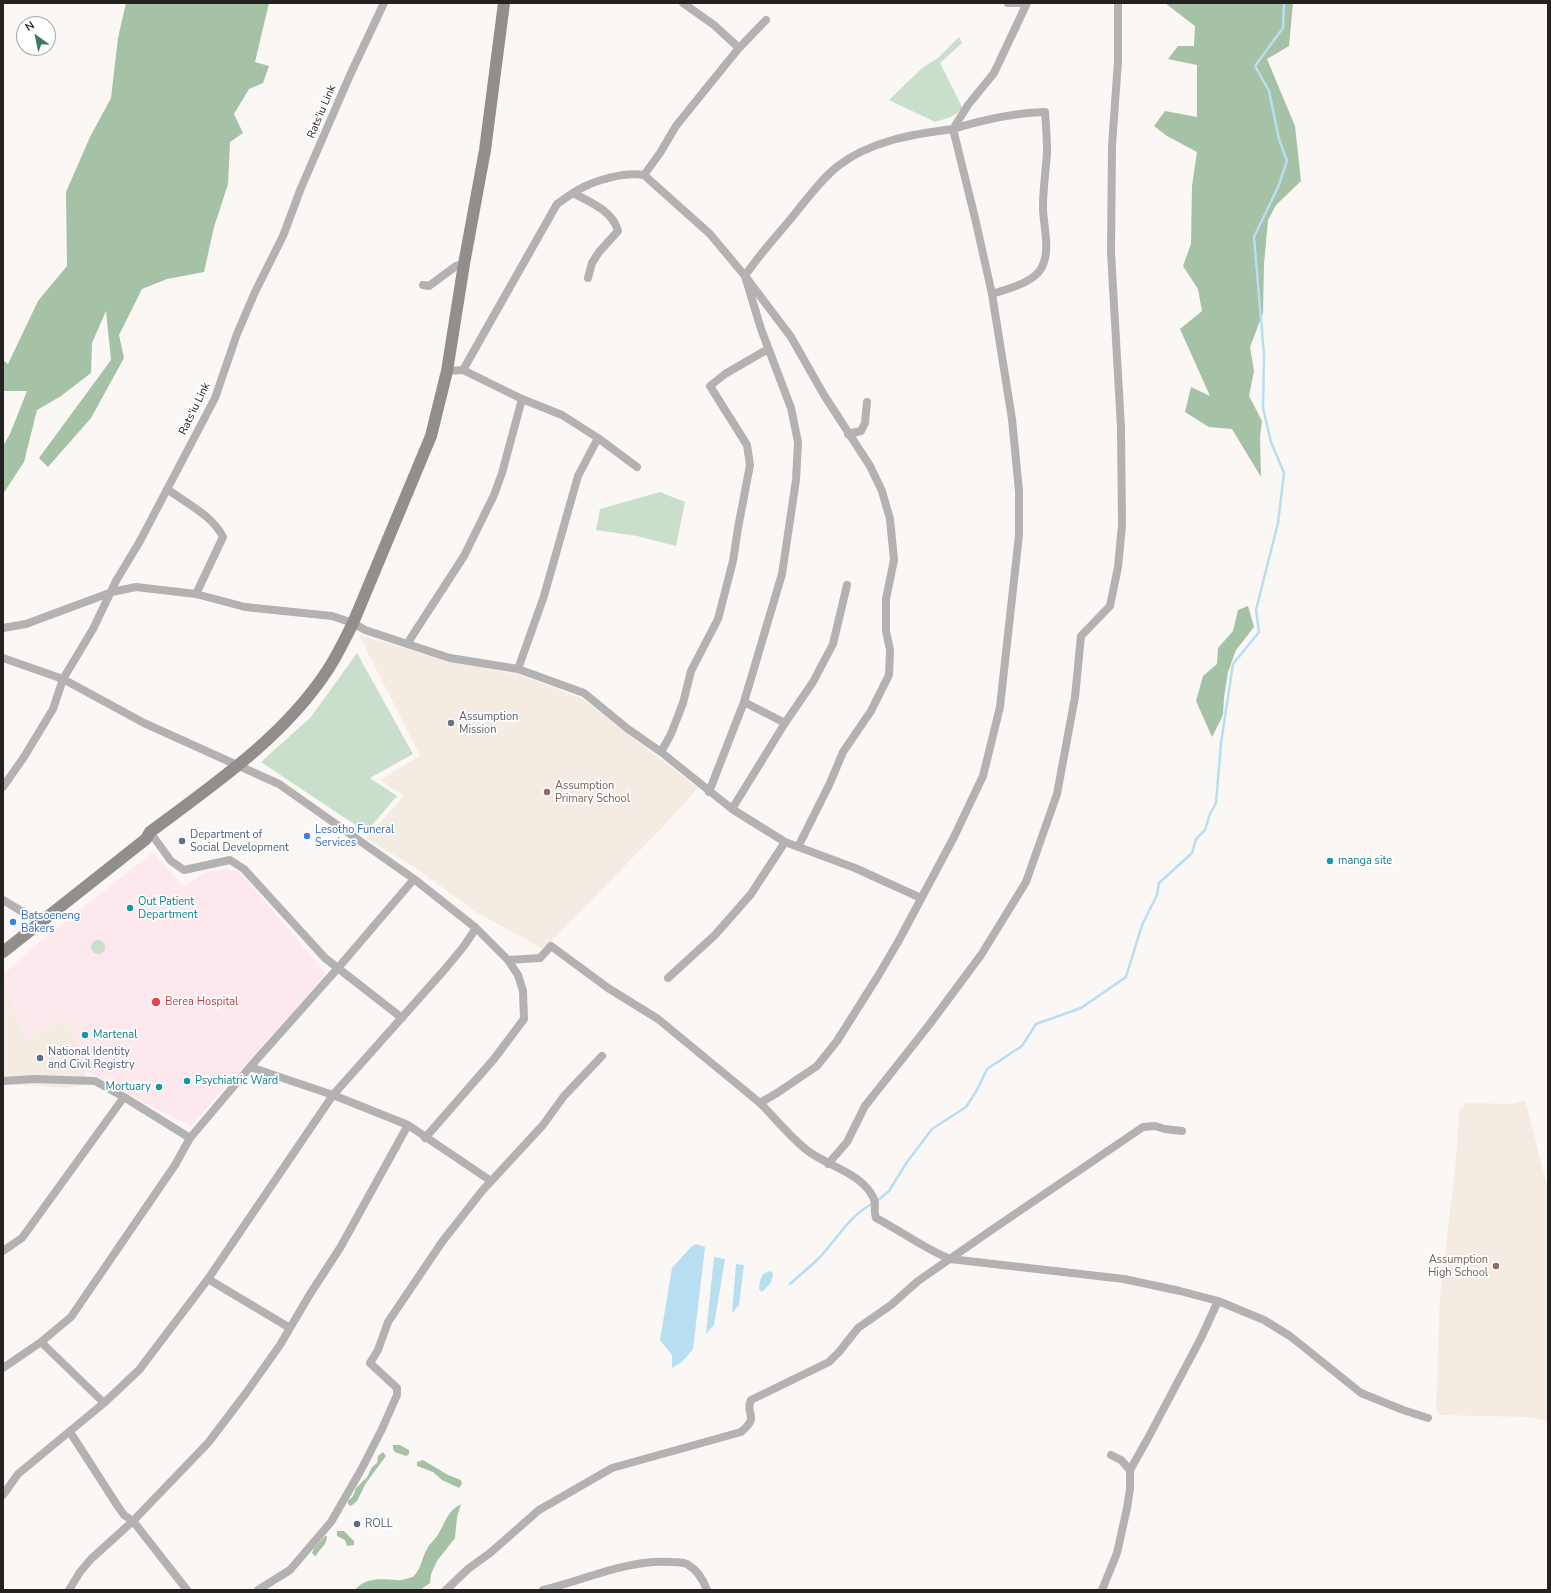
<!DOCTYPE html>
<html>
<head>
<meta charset="utf-8">
<style>
  body { margin:0 }
  #map { position:relative; width:1551px; height:1593px; overflow:hidden; background:#faf7f5; font-family:"Nunito Sans",sans-serif }
  canvas { display:block }
  .frame { position:absolute; inset:0; border:4px solid #232221; pointer-events:none }
  .north { position:absolute; left:16px; top:16px; width:40px; height:40px; box-sizing:border-box; background:#fff; border:1px solid #a7a7a6; border-radius:50%; rotate:327deg; font-size:11px; font-weight:700; line-height:16px; text-align:center; color:#232221 }
  .north::after { content:''; display:block; margin:auto; width:14px; height:18px; background:#3d7963; clip-path:polygon(50% 0,100% 100%,50% 72%,0 100%) }
</style>
</head>
<body>
<div id="map">
<canvas width="1551" height="1593"></canvas>
<div class="frame"></div>
<div class="north">N</div>
</div>
<script>
const ctx = document.querySelector('canvas').getContext('2d');
ctx.lineJoin = 'round';
function paint(path, color) {
  ctx.fillStyle = color;
  ctx.fill(path, 'evenodd');
}
function stroke(path, color, width, dash) {
  ctx.strokeStyle = color;
  ctx.lineWidth = width;
  ctx.lineCap = dash ? 'butt' : 'round';
  ctx.setLineDash(dash || []);
  ctx.stroke(path);
}
function label(font, color, halo, rows, align = 'center') {
  ctx.font = font + ' "Nunito Sans",sans-serif';
  ctx.lineWidth = 3.5;
  ctx.setLineDash([]);
  ctx.textBaseline = 'middle';
  ctx.strokeStyle = halo;
  ctx.fillStyle = color;
  for (const [text, x, y, turn = 0] of rows) {
    ctx.save();
    ctx.translate(x, y);
    ctx.rotate((+turn || 0) * Math.PI / 180);
    ctx.textAlign = isNaN(turn) ? turn : align;
    if (halo) ctx.strokeText(text, 0, 0);
    ctx.fillText(text, 0, 0);
    ctx.restore();
  }
}
paint(new Path2D(`
  M359 635 449 661 521 675 583 699 698 788 658 832 543 949 476 912 417 869 366 838 404 796 380 780 420 756Z
  M3 975 5 986 25 1039 67 1018 87 1071 84 1086 64 1088 3 1084Z
  M1525 1100 1548 1189V1421L1529 1417 1440 1415 1436 1409 1440 1297 1456 1160 1459 1110 1467 1103 1511 1104Z`), '#f4ebe3');
paint(new Path2D(`
  M153 852 183 886 207 872 226 869 240 872 326 974 191 1126 152 1107 87 1071 67 1018 25 1039 5 986 3 975 41 941Z`), '#fde8ee');
paint(new Path2D(`
  M959 37 962 43 940 63 963 109 951 117 935 122 889 100 922 68 938 58Z
  M660 492 685 502 676 546 637 536 596 530 600 509Z
  M357 653 413 754 370 778 397 796 366 832 261 762 311 717Z
  M91 947a7 7 0 1 1 14 0a7 7 0 1 1-14 0Z`), '#cadfcb');
paint(new Path2D(`
  M126 3H269L255 62 269 66 263 83 249 89 234 114 243 133 230 142 228 184 214 227 204 272 167 279 142 289 119 335 124 358 91 418 48 467 39 458 111 360 106 311 92 343 91 373 61 396 37 410 24 462 3 494V446L10 434 27 391H3V360L8 364 38 301 67 266 66 192 90 137 111 98 118 38Z
  M1165 3H1293L1289 46 1267 59 1295 126 1301 181 1276 205 1268 220 1264 264 1263 313 1250 347 1254 371 1249 396 1262 421 1260 437 1261 477 1232 429 1209 427 1185 412 1191 387 1210 396 1180 329 1202 311 1198 289 1183 266 1191 244 1192 186 1197 152 1167 136 1154 126 1165 111 1197 117V65L1168 59 1178 46H1194L1195 26Z
  M1248 606 1254 627 1236 650 1228 672 1224 698 1223 715 1212 737 1196 701 1203 676 1217 664 1218 648 1233 631 1238 610Z
  M393 1445H400L409 1450V1454L406 1456 395 1452 393 1449Z
  M383 1452 386 1456 366 1483 357 1501 351 1506 348 1504V1501L353 1496 356 1488 367 1477 372 1467 377 1463 378 1456Z
  M423 1460 448 1475 461 1480 462 1484 459 1488 442 1480 433 1472 417 1466V1462Z
  M461 1504 457 1517 455 1538 437 1561 431 1574 430 1583 420 1590H355C365 1577 383 1579 397 1580 402 1581 408 1578 413 1577 422 1568 421 1559 427 1549 429 1544 434 1541 437 1536 445 1524 447 1511 461 1504Z
  M337 1531H344L354 1541V1545L347 1546 345 1540 337 1536Z
  M325 1536H327C327 1545 320 1548 316 1556H315L312 1553 314 1548Z`), '#a5c1a6');
paint(new Path2D(`
  M696 1244 705 1247 693 1349 682 1362 672 1368V1355L660 1340 672 1268 691 1247Z
  M714 1257 725 1259 714 1325 706 1334Z
  M736 1264 744 1265 739 1305 732 1313Z
  M770 1271 773 1273C773 1282 768 1286 762 1292L759 1289 760 1280 763 1274Z`), '#b8def2');
stroke(new Path2D(`
  M877 1201 889 1191 907 1162 932 1129 966 1107 977 1090 987 1069 1022 1046 1036 1024 1081 1008 1126 977 1142 925 1157 895 1159 883 1192 853 1196 839 1205 830 1210 814 1216 803 1221 743 1233 664 1259 632 1256 610 1278 523 1284 473 1271 442 1263 408 1264 355 1254 237 1278 187 1287 161 1279 139 1269 91 1255 66 1283 28 1284 3
  M790 1284C800 1275 811 1266 820 1257 838 1238 849 1216 872 1204`), '#b8def2', 2.5);
stroke(new Path2D(`
  M683 3 714 25 739 48
  M1008 3H1021
  M644 175 660 153 676 126 692 106 739 48 766 20
  M573 193C590 202 613 211 618 231L599 252 592 263 588 278
  M423 285 429 286 456 266 464 264
  M463 370 557 204C564 199 571 194 578 190 595 180 624 172 644 175L710 234 745 276 791 337 824 395 870 466 882 491 890 519 894 560 886 599V631L890 650 889 675 871 711 843 752 830 783 798 847
  M447 371 463 370 522 399 562 415 598 438 637 467
  M848 434 861 431 865 423 867 402
  M167 489C186 503 212 515 223 537L196 594
  M3 628 26 624 112 592 136 587 196 594 245 607 332 616 353 623 365 630 450 658 518 669 584 693 628 729 661 752 732 809 785 842 855 868 921 898
  M407 644 464 556 494 495 502 473 522 399
  M3 658 63 679 144 723 279 784 414 879 476 928 508 960 518 975 523 991 524 1019 494 1059 425 1138
  M518 669 544 596 578 476 598 438
  M744 702 785 723 813 682 833 644 847 585
  M661 752 671 734 683 703 691 671 718 619 733 561 738 528 750 465 747 445 710 386 725 374 768 349
  M3 787 24 757 53 709 63 679 93 629 116 581 140 541 215 398 237 334 255 292 283 236 301 188 350 75 384 3
  M709 792 744 702 782 574 796 480 798 442 791 408 761 329 745 276C758 256 774 239 789 221 804 203 819 181 838 166 870 141 913 134 953 129L968 105 994 73 1027 3
  M732 809 785 723
  M150 832 171 861 184 870 230 860 244 869 325 958 402 1018
  M3 900 41 923
  M508 960 540 958 551 946 608 988 658 1019 760 1103 777 1093 817 1066 837 1041 878 976 898 942 954 837 983 776 1000 707 1019 535V491L1012 419 992 294 975 218 953 129C982 120 1014 113 1045 112 1046 125 1047 139 1047 152 1046 170 1043 188 1043 207 1043 226 1051 249 1042 267 1034 283 1007 289 992 294
  M668 978 715 935 751 894 785 842
  M250 1067 333 1095 408 1125 491 1181
  M3 1081 34 1079 95 1081 124 1097 190 1138
  M760 1103C776 1119 790 1137 808 1151 828 1166 861 1173 873 1197 877 1203 873 1211 876 1218 901 1231 925 1249 950 1259L1124 1279 1180 1291 1218 1301 1264 1320 1290 1336 1361 1393 1403 1410 1428 1418
  M828 1164 847 1142 865 1106 929 1025 981 955 1026 882 1057 794 1075 697 1081 636 1110 606 1118 567 1122 525 1121 428 1111 252 1112 146 1118 61V3
  M3 1251 22 1238 124 1097
  M208 1279 290 1328
  M41 1342 104 1403
  M3 1368 41 1342 71 1317 175 1165 190 1138 250 1067 338 968 414 879
  M70 1432 119 1508 124 1515 133 1521 187 1590
  M1111 1455 1121 1460 1130 1470
  M3 1495 18 1474 104 1403 139 1370 208 1279 333 1095 446 968 464 946 476 928
  M69 1590 80 1572 91 1559 133 1521 208 1443 246 1393 280 1345 310 1294 340 1248 408 1125
  M258 1590 290 1570 331 1522 361 1470 382 1429 397 1395V1388L370 1363 378 1350 388 1322 442 1242 482 1191 543 1125 564 1096 602 1056
  M446 1590 468 1569 490 1553 539 1510 612 1468 741 1432C761 1415 744 1415 751 1400L829 1362 839 1352 858 1328 891 1305 918 1281 993 1229 1143 1127 1155 1126 1165 1129 1182 1131
  M543 1590C585 1580 627 1559 672 1562 676 1562 682 1562 687 1564 697 1570 703 1579 707 1590
  M1102 1590 1117 1553 1127 1508 1130 1489V1470L1147 1440 1201 1338 1218 1301`), '#b3b1b1', 8);
stroke(new Path2D(`
  M3 952 146 839 150 832C213 785 283 738 327 671 337 656 345 639 353 623L431 436 447 371 464 264 485 150 504 3`), '#918e8e', 12);
for (const [x, y, r, color] of [
  [451,723,4,"#6b7280"],
  [547,792,4,"#8d6e63"],
  [307,836,4,"#3f7fe0"],
  [182,841,4,"#5c6f8a"],
  [1330,861,4,"#0f9aa8"],
  [130,908,4,"#0f9aa8"],
  [13,922,4,"#3f7fe0"],
  [156,1002,5,"#e0444e"],
  [85,1035,4,"#0f9aa8"],
  [40,1058,4,"#5c6f8a"],
  [187,1081,4,"#0f9aa8"],
  [159,1087,4,"#0f9aa8"],
  [1496,1266,4,"#8d6e63"],
  [357,1524,4,"#5c6f8a"]
]) {
  const dot = new Path2D();
  dot.arc(x, y, r, 0, 2 * Math.PI);
  ctx.fillStyle = color;
  ctx.fill(dot);
  stroke(dot, '#fff', 1.5);
}
label('11px', '#232221', '#fff', [
  ["Rats'iu Link",322,112,-67],
  ["Rats'iu Link",195,409,-64]
]);
label('11px', '#5b616d', '#fff', [
  ["Assumption",459,717],
  ["Mission",459,730]
], 'left');
label('11px', '#785e54', '#fff', [
  ["Assumption",555,786],
  ["Primary School",555,799],
  ["Assumption",1488,1260,"right"],
  ["High School",1488,1273,"right"]
], 'left');
label('11px', '#366cbe', '#fff', [
  ["Lesotho Funeral",315,830],
  ["Services",315,843],
  ["Batsoeneng",21,916],
  ["Bakers",21,929]
], 'left');
label('11px', '#4e5e75', '#fff', [
  ["Department of",190,835],
  ["Social Development",190,848],
  ["National Identity",48,1052],
  ["and Civil Registry",48,1065],
  ["ROLL",365,1524]
], 'left');
label('11px', '#0d838f', '#fff', [
  ["manga site",1338,861],
  ["Out Patient",138,902],
  ["Department",138,915],
  ["Martenal",93,1035],
  ["Psychiatric Ward",195,1081],
  ["Mortuary",151,1087,"right"]
], 'left');
label('11px', '#be3a42', '#fff', [
  ["Berea Hospital",165,1002]
], 'left');
</script>
</body>
</html>
